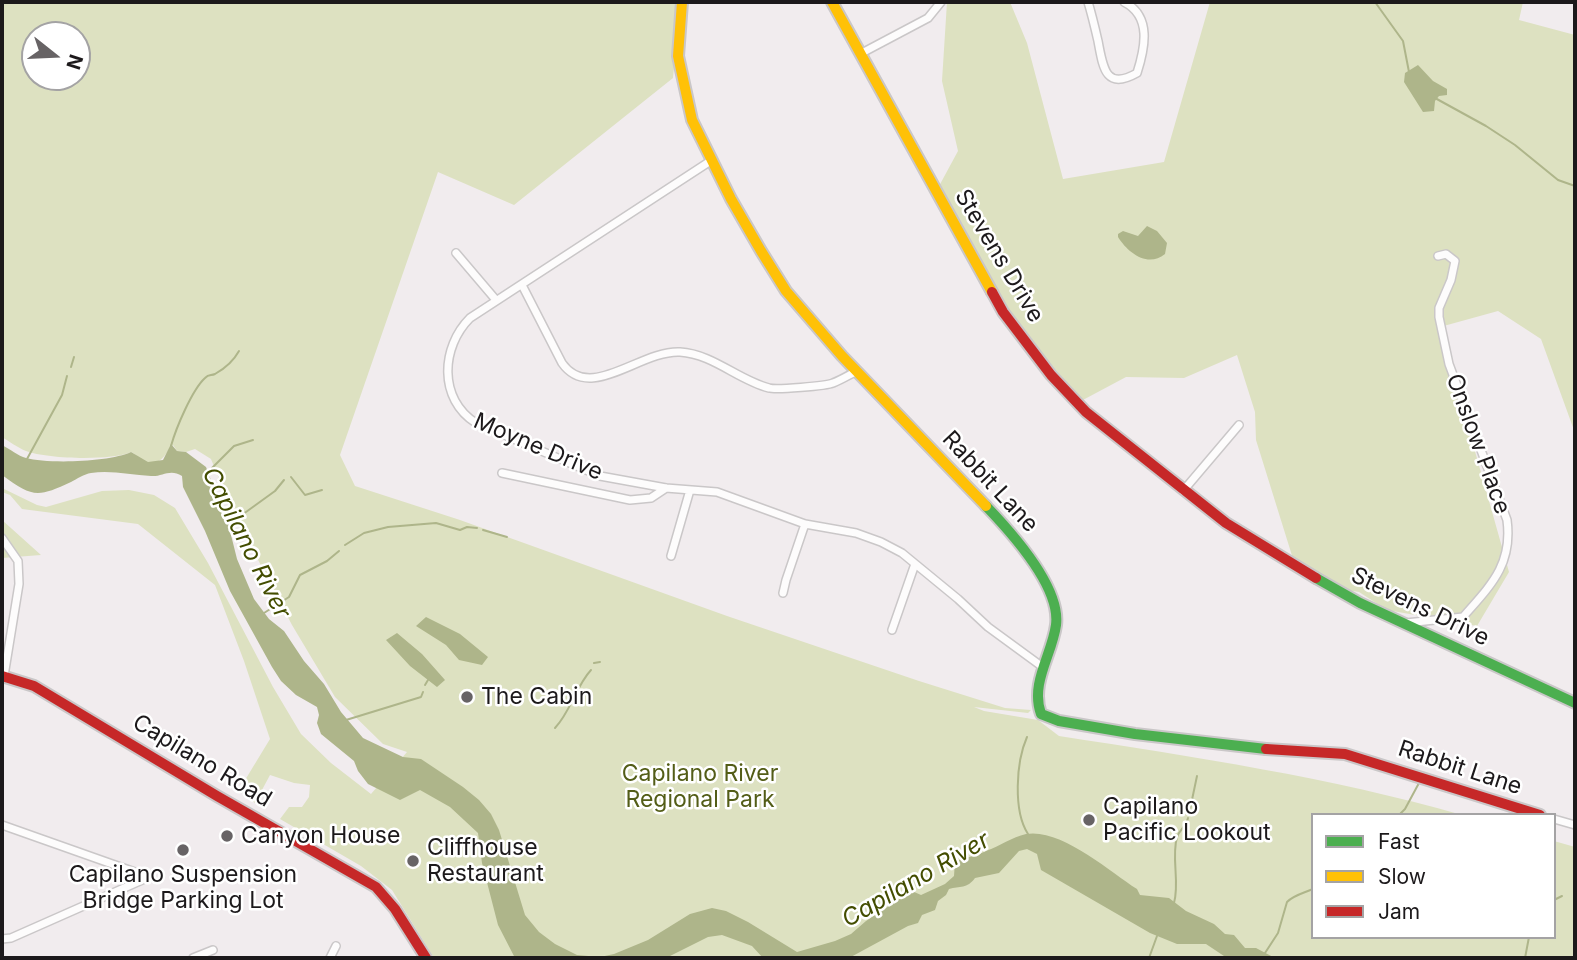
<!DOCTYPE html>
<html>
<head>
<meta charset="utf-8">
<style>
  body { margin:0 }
  #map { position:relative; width:1577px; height:960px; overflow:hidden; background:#f1ecee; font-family:Inter,sans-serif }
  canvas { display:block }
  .frame { position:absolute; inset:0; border:4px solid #1c191b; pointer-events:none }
  .legend { position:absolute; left:1311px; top:813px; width:245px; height:126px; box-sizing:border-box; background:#fff; border:2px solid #a4a3a4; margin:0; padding:9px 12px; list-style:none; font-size:21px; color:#1c191b }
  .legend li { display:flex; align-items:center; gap:14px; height:35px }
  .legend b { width:35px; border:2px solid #a4a3a4 }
  .north { position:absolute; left:21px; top:21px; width:70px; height:70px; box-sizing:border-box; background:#fff; border:2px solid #a4a3a4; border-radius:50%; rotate:108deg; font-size:19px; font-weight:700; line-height:28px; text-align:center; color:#1c191b }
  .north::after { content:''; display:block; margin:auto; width:24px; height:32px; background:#676365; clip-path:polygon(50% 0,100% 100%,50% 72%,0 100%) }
</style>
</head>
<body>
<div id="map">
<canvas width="1577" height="960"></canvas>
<div class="frame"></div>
<ul class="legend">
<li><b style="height:9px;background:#4caf50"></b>Fast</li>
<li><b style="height:9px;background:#ffc107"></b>Slow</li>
<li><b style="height:9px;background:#c62828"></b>Jam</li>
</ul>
<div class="north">N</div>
</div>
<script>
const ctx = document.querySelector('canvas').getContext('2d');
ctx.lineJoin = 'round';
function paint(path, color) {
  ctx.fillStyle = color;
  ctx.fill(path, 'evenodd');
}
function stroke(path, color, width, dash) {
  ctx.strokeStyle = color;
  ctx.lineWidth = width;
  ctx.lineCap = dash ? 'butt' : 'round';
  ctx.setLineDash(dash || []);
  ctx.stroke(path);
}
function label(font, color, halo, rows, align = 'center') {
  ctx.font = font + ' Inter,sans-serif';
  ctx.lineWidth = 5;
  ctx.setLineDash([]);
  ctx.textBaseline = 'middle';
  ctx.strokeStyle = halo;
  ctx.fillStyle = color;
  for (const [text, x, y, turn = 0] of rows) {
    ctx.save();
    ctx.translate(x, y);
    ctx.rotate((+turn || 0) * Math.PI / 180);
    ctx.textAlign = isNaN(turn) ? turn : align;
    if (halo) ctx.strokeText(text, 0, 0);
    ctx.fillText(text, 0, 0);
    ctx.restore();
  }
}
paint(new Path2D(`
  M2 2H680L673 78 514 205 438 172 340 455 355 486 460 520 727 616 919 681 1005 708 1031 710 1028 713 974 707 984 711 1038 720 1059 736C1194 757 1330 777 1462 815H1313V937H1554V841L1575 847V958H434L392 890 361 866 280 819 289 807H302L309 797 310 785 294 783 270 775 255 803 239 790 270 739 244 661 215 585 138 524 22 509 10 495 2 492V488L37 505 46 507 102 491 129 490 154 495 175 508 208 563 273 687 301 734 331 763 371 794 407 752 383 744 335 697 292 625 230 506 211 459 195 449 186 452 177 451 173 445C165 454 160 467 146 462 141 461 136 454 131 452 111 461 47 459 26 451 18 448 9 441 2 437ZM35 35H77V77H35Z
  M947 2H1010L1027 43 1063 179 1164 162 1210 2H1523L1519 20 1575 35V433L1541 339 1498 311 1440 327 1509 572 1477 626 1387 610 1359 592 1347 590 1294 562 1256 440 1255 412 1237 355 1184 378 1126 377 1081 401 1012 316 938 188 958 151 942 81Z
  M2 520 41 555 2 558Z`), '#dde1c1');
paint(new Path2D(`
  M1418 65 1433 81 1447 89V95L1439 96 1435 101 1434 111 1423 112 1404 82 1405 73Z
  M1147 226 1157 231 1167 243 1165 254C1148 268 1128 253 1118 237V234L1123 231 1138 236Z
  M171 444 177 451 186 452 206 467 230 531 237 559 254 599 269 619 284 631 304 661 324 684 341 712 363 738 403 757 421 759 463 787 479 800 491 814 499 830 525 915 539 932 555 944 577 955 600 957 614 954 648 940 690 914 712 908 726 911 748 922 797 952 835 941 851 934 866 921 912 891 921 895 945 884 954 876 955 861C965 858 976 856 986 851 1000 846 1012 837 1026 834 1061 828 1109 871 1137 889L1140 895 1169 898 1186 911 1214 924 1225 934 1234 935 1245 948H1256L1275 958H1227L1206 944H1177L1150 933 1041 870 1037 854 1027 849 1019 851 999 873 975 878C967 889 960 886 949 889L946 895 938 901 935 910 922 915 918 923 908 926 849 958H763L752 946 722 935 708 937 666 958H515L498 925 482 863 478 833 450 807 420 790 400 800 368 784 358 771 354 761 321 734 317 723 319 715 317 707 296 695 281 681 272 667 230 591 205 531 183 487 182 476C170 468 162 477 151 476 131 475 111 470 91 473 84 474 77 479 71 482 37 498 32 497 2 475V445C10 449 18 456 26 458 48 464 110 462 131 452L148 462 163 460Z
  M426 617 460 634 488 657 482 665 459 660 446 645 416 626Z
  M397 633 422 654 445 680 437 687 410 666 386 640Z`), '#aeb58a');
stroke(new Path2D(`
  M1375 2 1403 41 1409 72
  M1435 98 1486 126 1515 145 1558 180 1575 186
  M71 367 74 357
  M171 446C176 428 192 390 205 378 209 374 211 376 215 374 224 369 234 360 239 351
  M27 459 62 395 67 376
  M207 473 234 446 253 440
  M291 477 305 495 322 490
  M228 525 275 491 284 480
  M483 530 507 537
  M345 545 364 533 388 527 436 523 460 530 467 527 477 528
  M264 613 289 597 300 575 327 561 339 551
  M594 663 600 662
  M425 685 428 680
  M346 720 421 697 423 692
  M555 728C571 711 576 686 591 670
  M1027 737C1016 762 1013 811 1028 834
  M1189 814 1197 776
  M1399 815 1405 809 1419 783
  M1554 900 1562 896
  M1174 903C1180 882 1171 858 1177 837 1180 829 1186 827 1188 818
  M1265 953 1278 933 1287 902C1294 895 1304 893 1313 889
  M1149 958 1157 936
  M1525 958 1529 937`), '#aeb58a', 2);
const street = new Path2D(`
  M1088 2C1092 15 1095 28 1098 41 1103 67 1105 91 1137 73 1145 48 1152 16 1124 2
  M860 54 928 18 941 2
  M712 160 470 318C441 347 438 399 476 423L600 476 666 488 717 492 805 524 856 533 881 542 902 553 958 599 988 627 1044 668
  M456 253 496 300
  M522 285 562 363C590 403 640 350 680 352 713 354 738 380 769 388 776 390 826 386 833 383 841 380 849 375 857 371
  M502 473 630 500 651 498 666 488
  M1183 491 1239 425
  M2 538 18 561 19 584 4 676
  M671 556 690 490
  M783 593 786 580 805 524
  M1406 623 1463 617C1490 586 1513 565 1507 520L1449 364 1439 317V308L1451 280 1455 261 1446 254 1438 256
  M892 630 915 564
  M1554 819 1575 825
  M2 825 149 877
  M2 939 11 938 149 877
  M193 958 213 950
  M330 958 336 946`);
const fast = new Path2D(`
  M986 506C1011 532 1061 587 1056 625 1052 655 1030 683 1041 714L1059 721 1135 734 1266 749
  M1316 578 1360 603 1575 703`);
const slow = new Path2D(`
  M682 2 678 56 692 120 731 199 761 251 786 291 842 356 986 506
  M832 2 992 292`);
const jam = new Path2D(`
  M992 292 1003 312 1051 375 1086 412 1226 523 1316 578
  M2 676 34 686 217 796 376 887 395 909 426 958
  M1266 749 1345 754 1540 815`);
stroke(street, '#cac7c8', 10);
stroke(fast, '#cac7c8', 14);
stroke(slow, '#cac7c8', 14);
stroke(jam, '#cac7c8', 14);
stroke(street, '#fdfcfc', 7);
stroke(fast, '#4caf50', 10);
stroke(slow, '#ffc107', 10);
stroke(jam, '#c62828', 10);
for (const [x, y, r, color] of [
  [467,697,7,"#676365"],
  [1089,820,7,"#676365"],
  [227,836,7,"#676365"],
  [183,850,7,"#676365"],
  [413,861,7,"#676365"]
]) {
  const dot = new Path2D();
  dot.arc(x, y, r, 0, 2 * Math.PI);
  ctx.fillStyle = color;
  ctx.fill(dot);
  stroke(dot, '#fff', 2.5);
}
label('23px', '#1c191b', '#fff', [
  ["Stevens Drive",999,256,59],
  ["Onslow Place",1478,444,70],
  ["Moyne Drive",538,447,23],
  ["Rabbit Lane",990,482,47],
  ["Stevens Drive",1420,607,26],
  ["Capilano Road",202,761,31],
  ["Rabbit Lane",1460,768,18]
]);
label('23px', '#1c191b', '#fff', [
  ["The Cabin",481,697],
  ["Capilano",1103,807],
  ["Pacific Lookout",1103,833],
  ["Canyon House",241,836],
  ["Cliffhouse",427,848],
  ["Restaurant",427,874],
  ["Capilano Suspension",183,875,"center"],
  ["Bridge Parking Lot",183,901,"center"]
], 'left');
label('23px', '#535d17', '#fff', [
  ["Capilano River",700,774],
  ["Regional Park",700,800]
]);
label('italic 24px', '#434d00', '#fff', [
  ["Capilano River",246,543,63],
  ["Capilano River",916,880,-30]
]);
</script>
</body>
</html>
